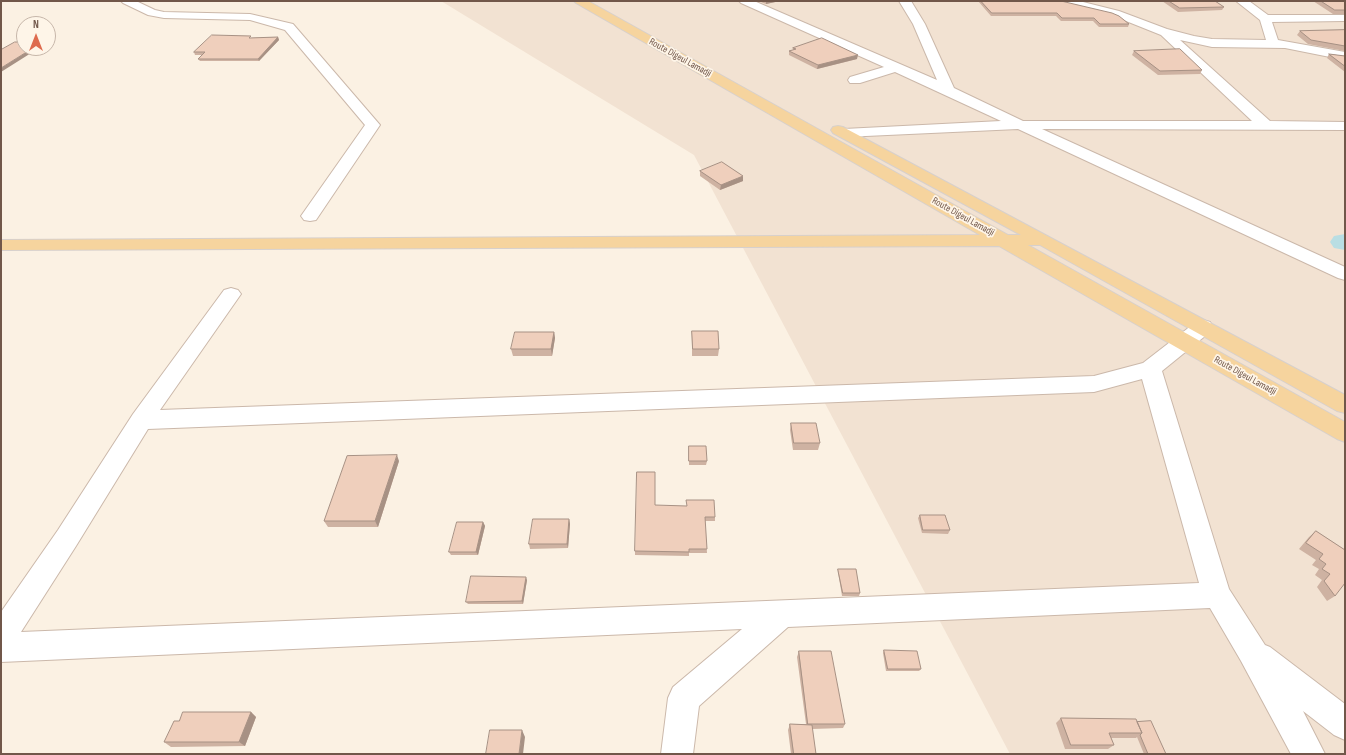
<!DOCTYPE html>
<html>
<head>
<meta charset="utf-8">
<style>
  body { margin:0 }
  #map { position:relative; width:1346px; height:755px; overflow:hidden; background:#fbf1e3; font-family:"Sofia Sans Condensed",sans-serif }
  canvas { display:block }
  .frame { position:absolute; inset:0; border:2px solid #71574a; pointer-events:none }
  .north { position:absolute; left:16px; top:16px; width:40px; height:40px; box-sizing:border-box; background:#fef5e8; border:1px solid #c6b6a9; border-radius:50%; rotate:0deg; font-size:11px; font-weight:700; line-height:16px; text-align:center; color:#71574a }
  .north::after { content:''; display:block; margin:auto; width:14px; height:18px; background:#de6b4e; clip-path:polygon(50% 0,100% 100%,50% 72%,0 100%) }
</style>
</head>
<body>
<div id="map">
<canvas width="1346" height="755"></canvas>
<div class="frame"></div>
<div class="north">N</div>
</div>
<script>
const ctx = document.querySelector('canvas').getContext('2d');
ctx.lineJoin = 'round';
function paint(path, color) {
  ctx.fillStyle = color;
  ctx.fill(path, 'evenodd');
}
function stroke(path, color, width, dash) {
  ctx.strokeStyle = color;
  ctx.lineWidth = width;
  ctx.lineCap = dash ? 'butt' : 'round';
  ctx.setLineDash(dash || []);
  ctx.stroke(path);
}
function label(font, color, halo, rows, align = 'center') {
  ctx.font = font + ' "Sofia Sans Condensed",sans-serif';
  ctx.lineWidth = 3.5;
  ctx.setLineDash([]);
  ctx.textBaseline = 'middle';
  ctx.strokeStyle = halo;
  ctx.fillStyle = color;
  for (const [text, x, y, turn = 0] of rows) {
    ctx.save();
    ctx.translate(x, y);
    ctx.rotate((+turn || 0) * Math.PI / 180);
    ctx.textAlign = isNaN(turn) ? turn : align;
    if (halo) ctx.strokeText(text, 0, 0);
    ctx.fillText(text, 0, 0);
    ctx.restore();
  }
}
paint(new Path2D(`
  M441 1H1345V754H1010L694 155Z`), '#f2e2d2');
paint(new Path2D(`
  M1345 234V250L1334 248 1330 242 1334 236Z`), '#b9dee3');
const minor = new Path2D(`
  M121 1H136L155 10 164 12 250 14 293 24 380 125 316 220 310 221 304 220 301 216 365 125 285 30 250 20 164 18 148 15 123 3Z
  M739 1H754L937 80 913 24 899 1H911L925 24 954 88 1023 121H1252L1161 35 1111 15 1061 3 1059 1H1079L1119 11 1167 29 1194 36 1212 39 1266 40 1260 20 1236 1H1249L1268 15H1345V21L1272 22 1278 40 1345 52V60L1285 48 1212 47 1180 40 1270 121 1345 122V130L1042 129 1345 267V280L1338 278 1018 129 844 137 839 136 837 133 839 130 844 129 1001 121 895 72 860 83H850L848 80 850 77 884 67 741 3Z
  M231 288 238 290 241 294 160 410 1094 376 1143 363 1196 322 1203 320 1210 322 1213 327 1210 332 1162 371 1229 589 1265 645 1270 647 1345 704V740L1334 735 1303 711 1325 754H1291L1241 661 1210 608 788 627 699 706 693 754H661L668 698 673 687 742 629 1 662V612L58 530 133 414 224 290ZM1142 379 1199 583 21 632 76 546 148 429 1094 392Z`);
const major = new Path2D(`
  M574 1H588L1008 235H1021L833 133 831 130 833 127 838 126 843 127 1345 395V413L1337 411 1040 245H1028L1345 422V442L1337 439 999 246 1 250V240L980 235 576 3Z`);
stroke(minor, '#cbb8aa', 2);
stroke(major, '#d7d0cc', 2);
paint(minor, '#fff');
paint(major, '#f6d49e');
paint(new Path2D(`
  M758 1H780L766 4Z
  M978 1H1061L1129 24 1128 27H1099L1093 21H1061L1056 16H991Z
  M1162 1H1215L1224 7 1222 10 1178 12Z
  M1313 1H1345V14H1333Z
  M1345 30V51L1308 44 1297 35 1300 31Z
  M278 37 279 40 259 61H200L198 59 202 55H195L194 52 251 38Z
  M793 48 857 59 817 69 789 55V51L793 50Z
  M1134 51 1202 70 1200 74 1158 75 1132 55Z
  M1329 54 1345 56V72L1327 58Z
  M700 171 743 181 720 190 700 176Z
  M692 331 719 349 718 356H692Z
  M554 332 555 338 552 356H513L511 349Z
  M791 423 820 443 818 450H793L790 430Z
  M689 446 707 461 706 465H689Z
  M399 461 378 527H328L324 521Z
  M655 505 715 517V521H705L707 553H689V556L635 555V551Z
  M920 515 950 530 948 534 922 533 918 518Z
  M569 519 570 524 568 548 530 549 529 544Z
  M483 522 485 526 478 555H451L449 552Z
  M1316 531 1345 550 1335 596 1327 601 1317 587 1322 580 1315 575 1319 569 1312 565 1316 560 1299 549 1309 537Z
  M838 569 860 593 859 596H842L838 572Z
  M527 580 523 604H468L466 602Z
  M884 650 921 669 919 671H886L883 653Z
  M799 651 845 724 843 728 812 729 816 754H791L788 730 790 724H806L797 657Z
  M251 712 256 717 245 746 171 747 164 742 179 721Z
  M1061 718 1137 722 1166 754H1144L1137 737 1136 738H1111L1114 745 1108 749H1065L1056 723Z`), '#ceb2a2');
paint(new Path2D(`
  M769 1H780L766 4V2Z
  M278 37 279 40 259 61 258 59Z
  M33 48H39L1 72V68Z
  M858 55 857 59 817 69 818 65Z
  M743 176V181L720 190 721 185Z
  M554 332 555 338 552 356 551 349Z
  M397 455 399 461 378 527 375 521Z
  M569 519 570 524 568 548 567 544Z
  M483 522 485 526 478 555 476 552Z
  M526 577 527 580 523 604 522 601Z
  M251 712 256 717 245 746 239 742Z
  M522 730 525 737 523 754H519Z`), '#a79184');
const building = new Path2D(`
  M981 1H1061L1112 13 1119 16 1129 24H1100L1094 18H1062L1057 13H992Z
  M1169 1H1215L1224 7 1180 8Z
  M1321 1H1345V10H1335Z
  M1345 30V46L1311 40 1300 31Z
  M212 35 251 36 249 38 278 37 258 59H198L205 52H194Z
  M822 38 858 55 818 65 789 51 796 49 793 48Z
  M15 42H24V48H33L1 68V50Z
  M1180 49 1202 70 1160 71 1134 51Z
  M1329 54 1345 56V66Z
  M722 162 743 176 721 185 700 171Z
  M692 331H718L719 349H693Z
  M515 332H554L551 349H511Z
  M791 423H816L820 443H794Z
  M689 446H706L707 461H689Z
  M397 455 375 521H324L347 456Z
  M637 472H655V505L687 506 686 500H714L715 517H705L707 549H689V552L635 551Z
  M920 515H945L950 530H923Z
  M533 519H569L567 544H529Z
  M457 522H483L476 552H449Z
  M1316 531 1345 550V583L1335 596 1324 581 1330 574 1322 569 1326 564 1319 559 1323 554 1306 543Z
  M838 569H856L860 593H843Z
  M471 576 526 577 522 601 466 602Z
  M884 650 917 651 921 669H888Z
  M799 651H831L845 724H808Z
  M183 712H251L239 742H164L174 721H179Z
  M1061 718 1136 719 1142 733H1109L1114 745H1071Z
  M1151 721 1166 754H1148L1140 735 1142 733 1137 722Z
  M790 724 812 725 816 754H794Z
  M490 730H522L519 754H486Z`);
paint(building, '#efcfbc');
stroke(building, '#a79184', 1);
label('10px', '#71574a', '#fef5e8', [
  ["Route Digeul Lamadji",680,58,29],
  ["Route Digeul Lamadji",963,217,29],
  ["Route Digeul Lamadji",1245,376,29]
]);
</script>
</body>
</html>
